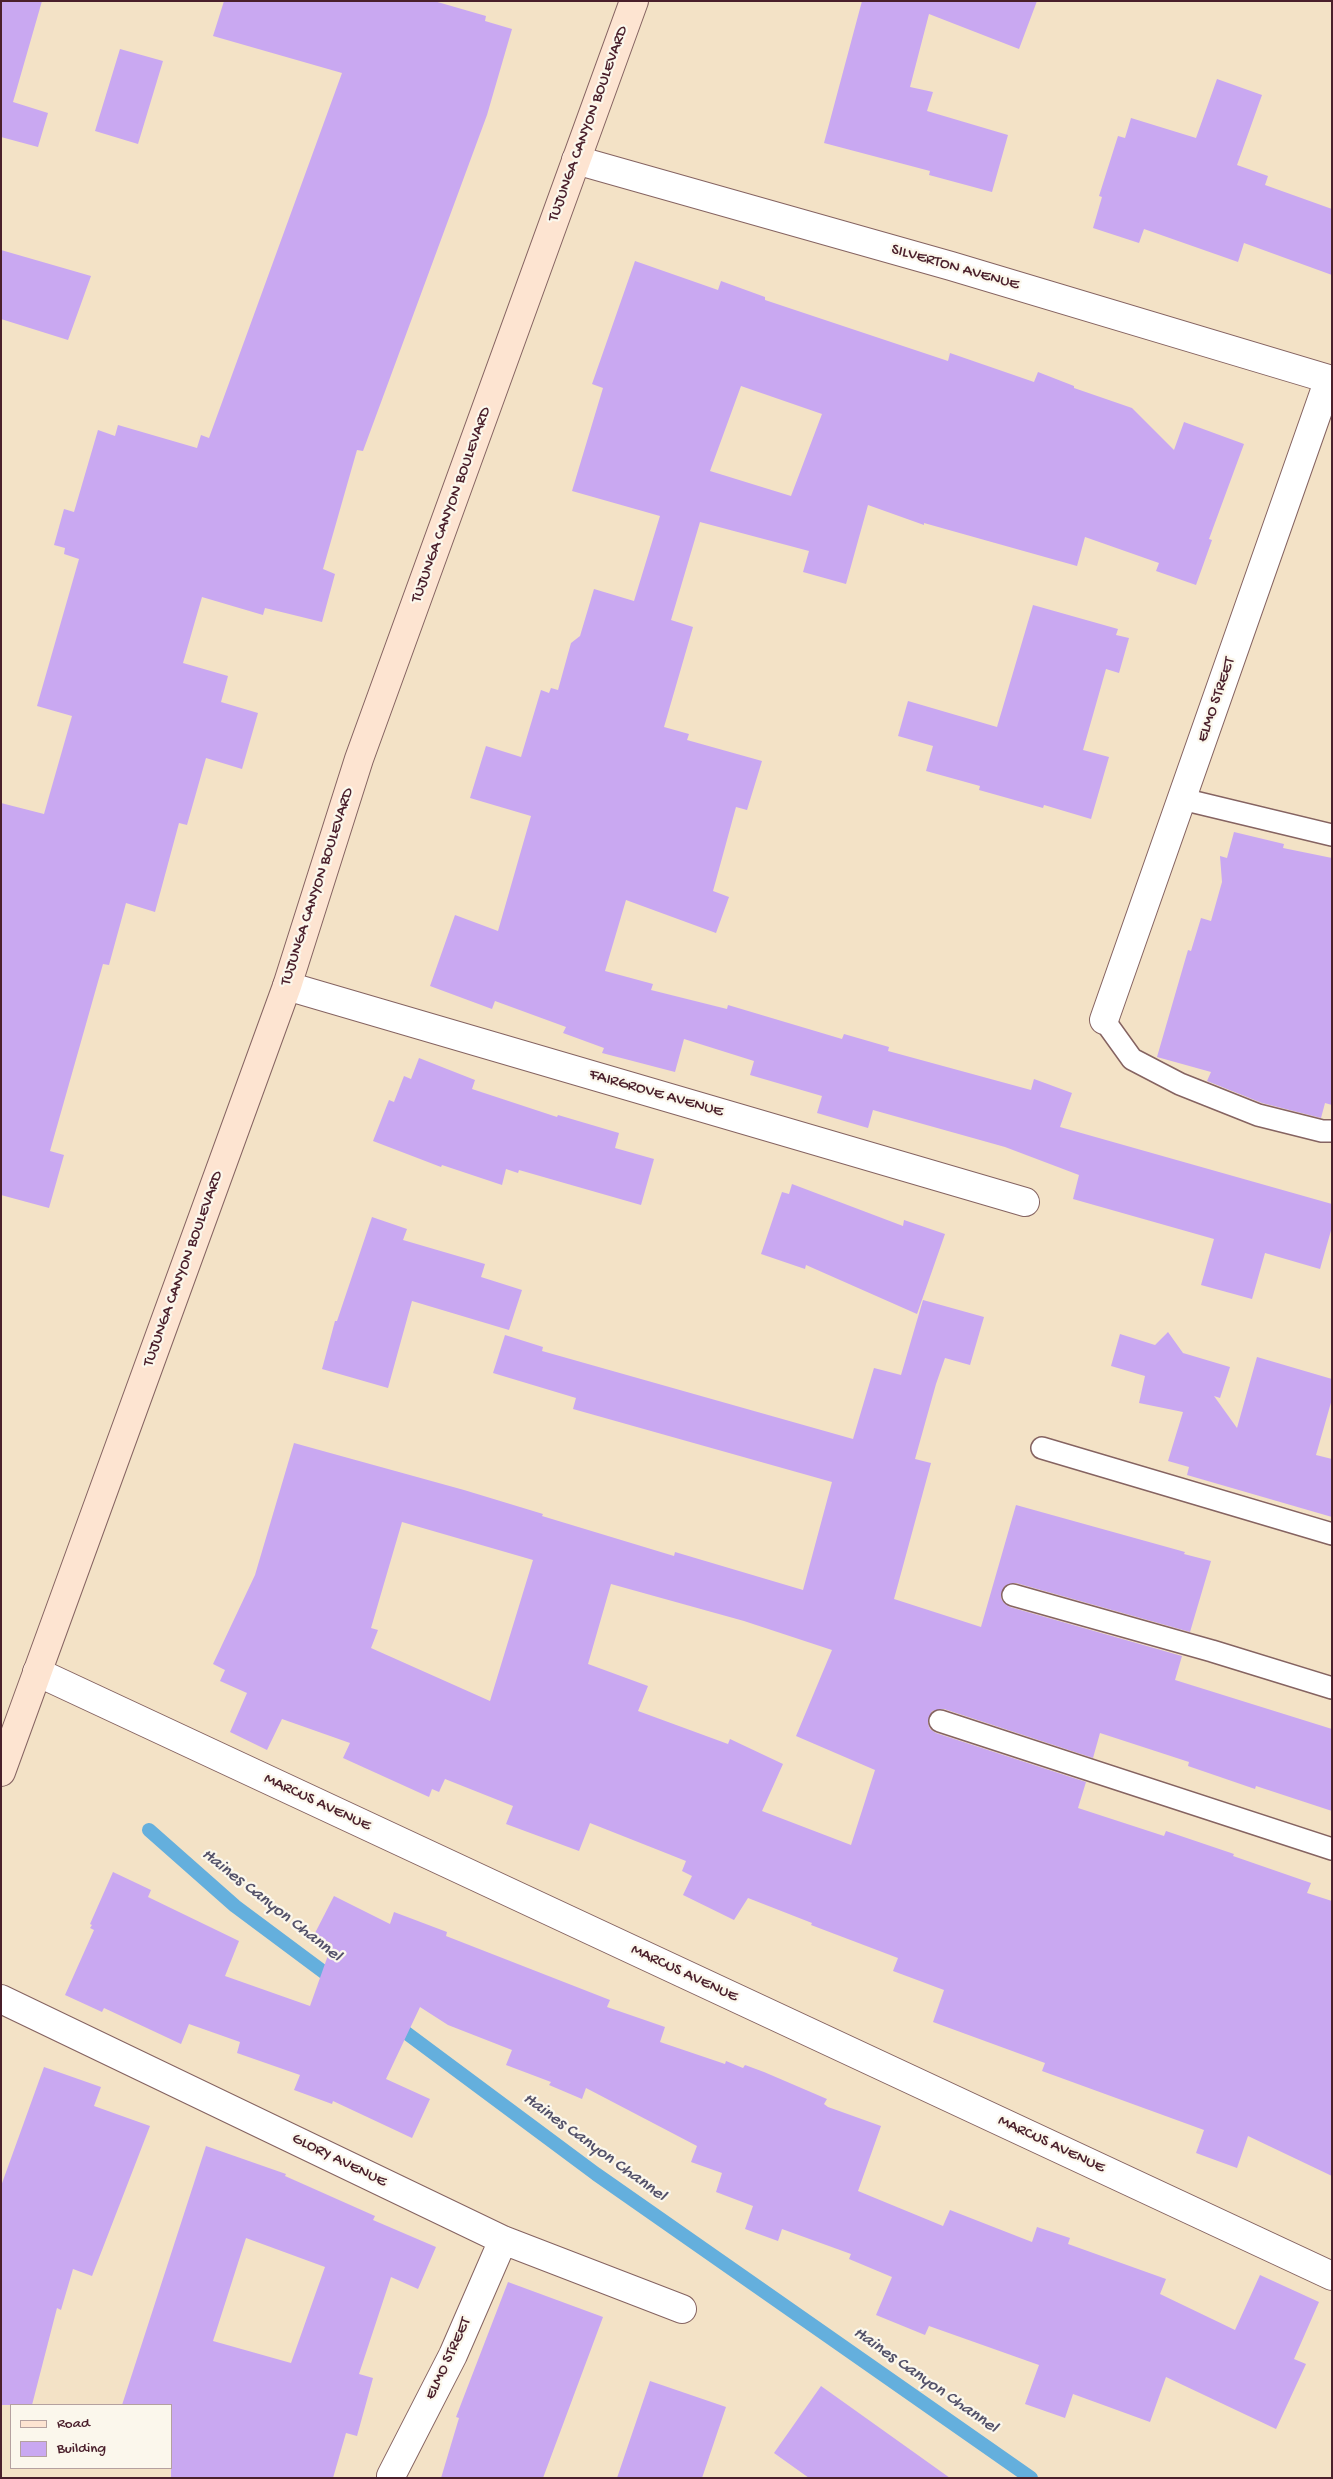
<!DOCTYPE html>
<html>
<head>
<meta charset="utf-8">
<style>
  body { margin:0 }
  #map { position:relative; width:1333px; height:2479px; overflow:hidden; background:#f3e2c6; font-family:"Gochi Hand",sans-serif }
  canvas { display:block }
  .frame { position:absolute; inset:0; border:2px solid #4a1f2b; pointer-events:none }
  .legend { position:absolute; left:10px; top:2404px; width:162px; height:65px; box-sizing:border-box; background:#fbf7ec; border:1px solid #b4a19f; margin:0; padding:6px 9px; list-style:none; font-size:15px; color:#4a1f2b }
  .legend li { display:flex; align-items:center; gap:10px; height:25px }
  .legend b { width:25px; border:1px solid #b4a19f }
</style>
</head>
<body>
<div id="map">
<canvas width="1333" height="2479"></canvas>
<div class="frame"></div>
<ul class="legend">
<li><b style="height:6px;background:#fde4d1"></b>Road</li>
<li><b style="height:14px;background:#c9a8f1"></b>Building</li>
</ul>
</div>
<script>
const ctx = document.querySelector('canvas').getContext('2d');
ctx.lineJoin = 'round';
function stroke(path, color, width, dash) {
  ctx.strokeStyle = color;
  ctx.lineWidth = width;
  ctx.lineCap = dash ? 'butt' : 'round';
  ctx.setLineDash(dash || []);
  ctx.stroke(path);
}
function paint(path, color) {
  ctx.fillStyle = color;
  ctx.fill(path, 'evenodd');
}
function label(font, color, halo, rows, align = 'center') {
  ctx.font = font + ' "Gochi Hand",sans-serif';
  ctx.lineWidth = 4.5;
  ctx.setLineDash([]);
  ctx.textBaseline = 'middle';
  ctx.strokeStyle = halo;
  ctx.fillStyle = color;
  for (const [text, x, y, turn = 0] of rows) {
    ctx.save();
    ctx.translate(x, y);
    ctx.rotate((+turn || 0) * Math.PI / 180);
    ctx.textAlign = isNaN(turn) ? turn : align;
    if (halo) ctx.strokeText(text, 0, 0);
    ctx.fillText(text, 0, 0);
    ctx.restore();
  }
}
stroke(new Path2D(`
  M149 1830 235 1906 337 1982
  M393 2023 596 2174 1031 2478`), '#64afdd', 14);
paint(new Path2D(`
  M1 1H42L13 102 48 113 38 147 1 137Z
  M224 1H434L486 16 485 21 512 29 487 115 363 451 357 450 323 569 335 574 322 622 265 608 263 615 202 597 183 663 228 676 221 702 258 713 242 769 206 758 187 825 179 823 155 912 126 903 109 965 103 964 50 1151 64 1155 49 1208 1 1195V803L44 814 72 716 37 706 79 559 64 554 65 548 54 545 64 509 74 512 98 430 115 436 118 425 197 448 201 435 209 438 342 73 213 36Z
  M862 1H1037L1019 49 929 14 910 87 933 92 927 111 1008 135 992 192 929 175 930 171 824 143Z
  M120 49 163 61 138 144 95 131Z
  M1217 79 1262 95 1237 165 1268 176 1265 185 1332 209V275L1244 243 1238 262 1144 229 1139 243 1093 228 1102 197 1099 196 1118 136 1125 138 1131 118 1196 138Z
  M1 250 91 276 68 340 1 319Z
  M635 261 718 290 721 281 765 297V300L948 361 950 353 1034 382 1038 372 1074 386V388L1132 408 1174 450 1184 422 1244 444 1209 539 1212 540 1196 585 1156 571 1159 563 1085 537 1077 566 924 523V525L868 505 846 584 803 572 809 551 700 522 671 620 693 627 664 727 689 734 687 740 762 761 747 810 736 807 713 891 729 897 716 933 626 900 605 971 653 984 651 990 727 1009 728 1005 842 1039 844 1034 889 1047 888 1051 1031 1090 1034 1079 1072 1093 1060 1127 1332 1204V1227L1320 1269 1265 1253 1252 1299 1201 1285 1214 1239 1073 1199 1079 1175 1005 1147 873 1110 868 1128 817 1113 822 1096 750 1075 754 1061 684 1039 675 1072 602 1053 604 1048 563 1033 566 1027 495 1001 492 1009 430 986 455 915 498 931 531 816 470 798 486 746 521 757 541 690 549 693 551 688 558 690 571 643 580 636 594 589 634 601 660 516 572 491 603 388 592 384ZM741 386 822 414 791 496 710 471Z
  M1033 605 1118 629 1116 635 1129 638 1119 673 1106 669 1083 750 1109 757 1091 819 1044 805 1043 808 979 790 980 786 926 771 933 746 898 736 908 701 997 727Z
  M1234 832 1284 844 1283 848 1332 858V1105L1325 1103 1321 1118 1262 1103 1207 1081 1211 1072 1157 1057 1188 950 1191 951 1201 918 1211 921 1222 882 1220 856 1227 858Z
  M419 1058 475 1080 472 1089 557 1117 558 1115 619 1133 615 1148 654 1159 641 1205 519 1170 518 1173 506 1169 502 1185 442 1165 441 1167 373 1141 389 1100 394 1102 404 1076 411 1079Z
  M792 1184 903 1226 904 1220 945 1234 917 1314 806 1265 805 1269 761 1254 782 1192 789 1194Z
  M372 1217 407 1229 403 1240 485 1264 481 1277 522 1290 509 1330 412 1301 388 1388 322 1369 335 1321H337Z
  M923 1300 984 1317 970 1365 945 1358 936 1384 915 1459 931 1463 894 1599 981 1627 1016 1505 1185 1552 1184 1554 1211 1561 1190 1632 1016 1583 1005 1586 1001 1598 1004 1603 1010 1607 1182 1656 1175 1680 1332 1729V1811L1256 1786 1255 1789 1188 1766 1189 1762 1100 1733 1093 1758 944 1709 932 1711 928 1723 930 1729 936 1733 1086 1782 1078 1808 1164 1836 1166 1831 1234 1854 1233 1856 1311 1883 1307 1893 1332 1901V2176L1248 2136 1237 2168 1196 2153 1204 2130 1042 2071 1045 2063 933 2022 944 1990 893 1971 898 1958 811 1925 812 1923 748 1898 734 1920 683 1895 692 1876 682 1871 686 1861 590 1823 579 1851 506 1824 513 1806 445 1779 439 1792 432 1789 429 1797 343 1758 350 1743 282 1719 267 1750 230 1732 247 1693 220 1681 225 1670 213 1664 255 1575 294 1443 464 1490 543 1514 542 1516 674 1556 675 1552 803 1590 832 1482 573 1409 576 1398 493 1373 505 1335 543 1347 542 1351 853 1439 874 1368 901 1375ZM402 1522 533 1560 490 1701 371 1648 378 1630 371 1628ZM611 1584 744 1621 832 1650 796 1736 875 1770 851 1845 762 1811 783 1764 730 1739 728 1744 638 1711 648 1686 588 1664Z
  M1168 1332 1183 1353 1230 1367 1220 1398 1214 1396 1237 1428 1257 1357 1332 1379V1399L1316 1455 1332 1459V1517L1187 1475 1189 1467 1168 1461 1183 1412 1139 1403 1145 1376 1111 1366 1120 1334 1155 1345Z
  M113 1872 151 1890 148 1897 239 1941 225 1976 310 2006 332 1944 314 1935 334 1896 390 1924 394 1912 447 1932 446 1936 610 2000 607 2007 665 2027 660 2042 725 2064 726 2061 743 2068 745 2065 764 2072 827 2099 824 2104 828 2107 881 2126 858 2191 943 2226 950 2210 1032 2242 1037 2227 1070 2238 1068 2244 1166 2279 1160 2294 1235 2330 1260 2275 1319 2302 1294 2359 1306 2364 1276 2429 1166 2377 1150 2422 1073 2394 1065 2418 1025 2404 1039 2365 929 2326 925 2335 876 2315 892 2277 849 2259 851 2254 782 2229 778 2241 745 2229 753 2206 716 2192 722 2173 691 2162 697 2146 586 2088 582 2099 549 2085 551 2082 506 2065 512 2050 448 2025 420 2007 386 2079 430 2099 412 2138 333 2101 332 2104 294 2090 300 2075 237 2053 240 2042 189 2024 181 2044 104 2008 102 2012 65 1995 94 1930 90 1928 92 1925 90 1924Z
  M44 2067 101 2087 94 2106 150 2126 92 2276 73 2269 61 2310 57 2308 32 2405H1V2186Z
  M206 2146 286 2174 285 2176 375 2216 373 2220 436 2247 418 2289 391 2277 359 2374 373 2378 357 2436 346 2433 333 2478H171V2405H122ZM246 2238 325 2267 291 2363 213 2341Z
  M508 2282 603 2317 543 2478H441L459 2418 456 2417Z
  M650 2381 726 2407 702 2478H617Z
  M821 2386 950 2478H809L774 2453Z`), '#c9a8f1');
const service = new Path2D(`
  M1182 799 1332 835
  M1104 1020 1132 1059 1180 1084 1258 1115 1322 1131H1332
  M1042 1448 1332 1534
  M1013 1595 1212 1651 1332 1688
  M940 1721 1332 1849`);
const minor = new Path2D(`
  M576 160 951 266 1332 380
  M287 986 1025 1202
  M1104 1020 1329 379
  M37 1672 1332 2276
  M1 1999 503 2240 682 2309
  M391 2476 453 2355 503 2240`);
const secondary = new Path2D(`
  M1 1772 287 986 359 759 634 1`);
stroke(service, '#856361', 24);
stroke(minor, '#856361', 30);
stroke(secondary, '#856361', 30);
stroke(service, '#fff', 21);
stroke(minor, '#fff', 28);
stroke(secondary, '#fde4d1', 28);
label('16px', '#4a1f2b', '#fbf7ec', [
  ["TUJUNGA CANYON BOULEVARD",589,124,-70],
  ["SILVERTON AVENUE",955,268,16],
  ["TUJUNGA CANYON BOULEVARD",452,505,-70],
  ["ELMO STREET",1217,700,-71],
  ["TUJUNGA CANYON BOULEVARD",318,887,-72],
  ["FAIRGROVE AVENUE",656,1094,16],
  ["TUJUNGA CANYON BOULEVARD",184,1269,-70],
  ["MARCUS AVENUE",317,1803,25],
  ["MARCUS AVENUE",684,1974,25],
  ["MARCUS AVENUE",1051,2145,25],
  ["GLORY AVENUE",339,2161,26],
  ["ELMO STREET",449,2359,-65]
]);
label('italic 18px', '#535169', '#fbf7ec', [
  ["Haines Canyon Channel",271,1906,38],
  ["Haines Canyon Channel",594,2148,36],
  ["Haines Canyon Channel",925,2381,35]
]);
</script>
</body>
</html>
